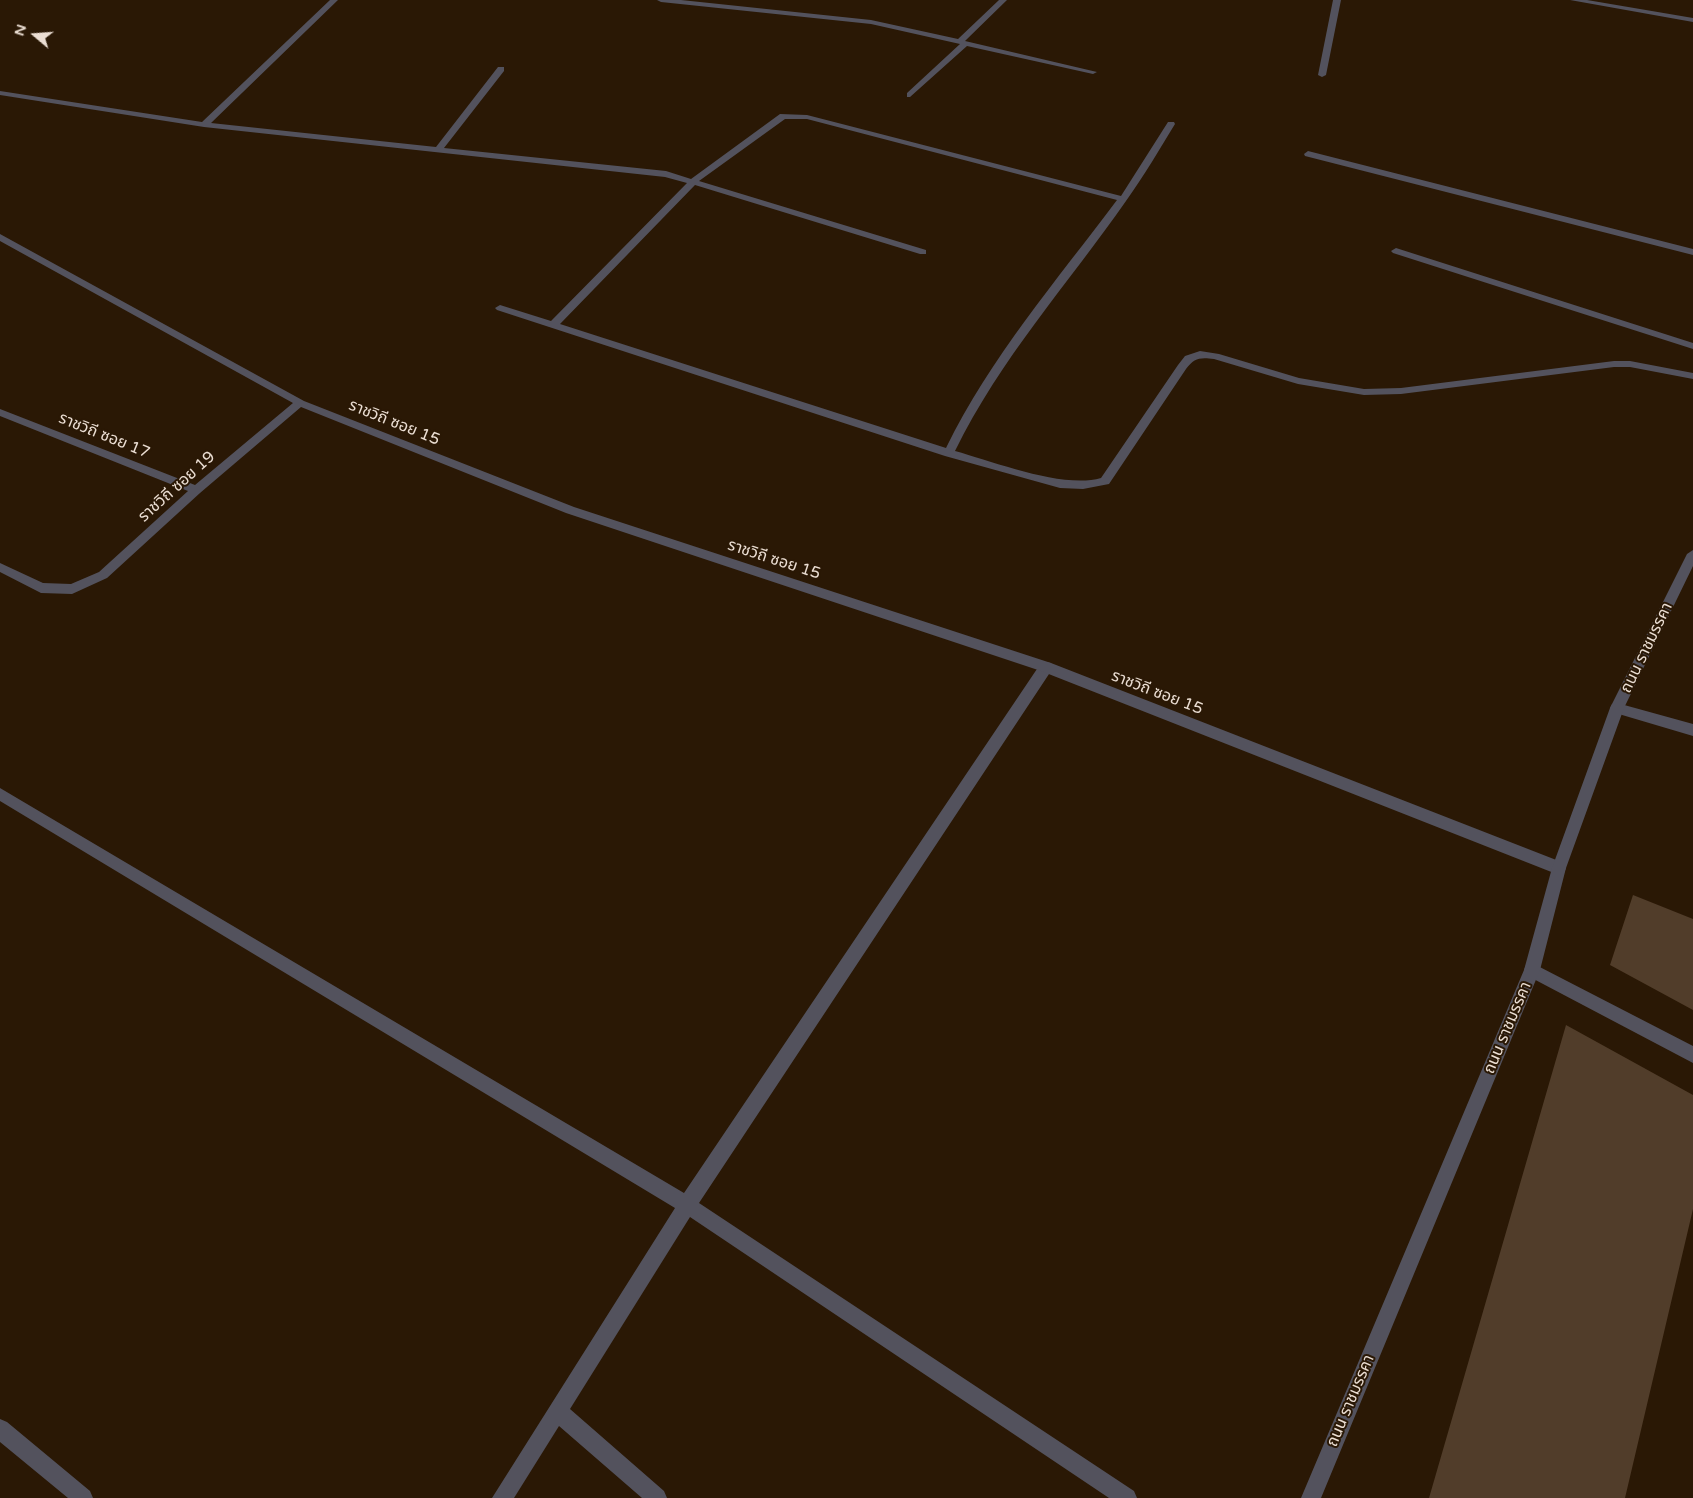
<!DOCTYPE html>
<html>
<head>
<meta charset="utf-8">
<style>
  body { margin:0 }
  #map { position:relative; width:1693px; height:1498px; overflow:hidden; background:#2a1805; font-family:"Varela Round",sans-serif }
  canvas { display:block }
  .north { position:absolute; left:10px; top:10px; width:50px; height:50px; -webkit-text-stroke:4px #2a1805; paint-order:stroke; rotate:288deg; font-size:14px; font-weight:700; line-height:20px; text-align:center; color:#ebded3 }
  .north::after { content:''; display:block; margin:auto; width:18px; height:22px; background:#ebded3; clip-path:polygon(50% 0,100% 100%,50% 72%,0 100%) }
</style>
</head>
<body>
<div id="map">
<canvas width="1693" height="1498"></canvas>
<div class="north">N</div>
</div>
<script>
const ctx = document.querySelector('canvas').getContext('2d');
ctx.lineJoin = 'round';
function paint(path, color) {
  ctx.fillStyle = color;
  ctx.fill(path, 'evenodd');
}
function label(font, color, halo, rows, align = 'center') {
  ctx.font = font + ' "Varela Round","Noto Sans Thai",sans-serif';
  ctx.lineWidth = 4;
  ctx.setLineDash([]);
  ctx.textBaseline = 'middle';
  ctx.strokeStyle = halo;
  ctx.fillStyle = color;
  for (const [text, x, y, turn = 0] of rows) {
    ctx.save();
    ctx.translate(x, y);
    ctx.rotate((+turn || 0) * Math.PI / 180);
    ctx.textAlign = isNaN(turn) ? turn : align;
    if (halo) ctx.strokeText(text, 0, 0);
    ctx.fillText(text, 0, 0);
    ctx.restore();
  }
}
paint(new Path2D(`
  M1633 895 1693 919V1010L1610 965Z
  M1566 1025 1693 1095V1209L1625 1498H1429Z`), '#513d2a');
paint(new Path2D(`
  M1046 662 1051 663 1053 667 1051 671 699 1203 1134 1491 1137 1498H1109L690 1217 570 1409 664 1491 667 1498H642L559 1426 514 1498H492L675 1208 0 801V788L684 1193 1041 663Z
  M0 1419 7 1422 90 1491 93 1498H68L0 1442Z`), '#53525d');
paint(new Path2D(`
  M330 0H338L211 123 436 147 498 67H504V71L444 148 666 171 691 179 780 114 807 115 1121 196 1168 122H1174L1175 124C1159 150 1144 176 1126 201 1068 284 1000 359 955 451 995 462 1063 489 1101 478L1178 365 1185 356 1200 351 1219 354 1299 378 1364 389 1401 388 1614 361H1630L1693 373V379L1630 367H1614L1401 394 1364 395 1298 384 1214 359C1200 357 1194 358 1186 369L1109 484 1083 489 1060 488 945 456 497 310 495 308 500 305 551 321 687 183 665 177 204 127 0 95V91L202 122ZM785 119H807L1117 200C1057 280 990 358 946 448L560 324 695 185 920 254H926V250L699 181Z
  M657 0H681L871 20 958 39 999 0H1007L965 41 1097 72 1093 74 967 46 910 97H907V93L960 44 871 24 661 2Z
  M1333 0H1341L1326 75 1322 77 1318 75Z
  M1570 0H1587L1693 18V22Z
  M1308 151 1693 249V255L1305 156 1304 154Z
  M0 234 304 401 574 507 1051 663 1564 863 1566 868 1564 873 1559 875 1041 671 566 513 301 407 200 493 107 578 72 594 41 593 0 572V563L43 583 71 584 99 572 188 491 0 416V409L195 485 293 403 0 241Z
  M1396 248 1693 343V349L1393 253 1391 251Z
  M1617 703 1693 724V736L1612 712 1610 708 1612 704Z
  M1532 963 1693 1046V1063L1526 975 1524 970 1526 965Z`), '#53525d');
paint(new Path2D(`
  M1693 550V566L1624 708 1566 868 1540 970 1321 1498H1301L1524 970 1552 868 1610 708 1687 554Z`), '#53525d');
label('16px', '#ebded3', '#2a1805', [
  ["ราชวิถี ซอย 15",394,423,22],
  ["ราชวิถี ซอย 17",104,436,22],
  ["ราชวิถี ซอย 19",177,487,-42],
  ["ราชวิถี ซอย 15",774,560,18],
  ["ถนน ราชมรรคา",1647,648,-64],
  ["ราชวิถี ซอย 15",1157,693,21],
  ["ถนน ราชมรรคา",1508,1028,-67],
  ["ถนน ราชมรรคา",1351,1401,-67]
]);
</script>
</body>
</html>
